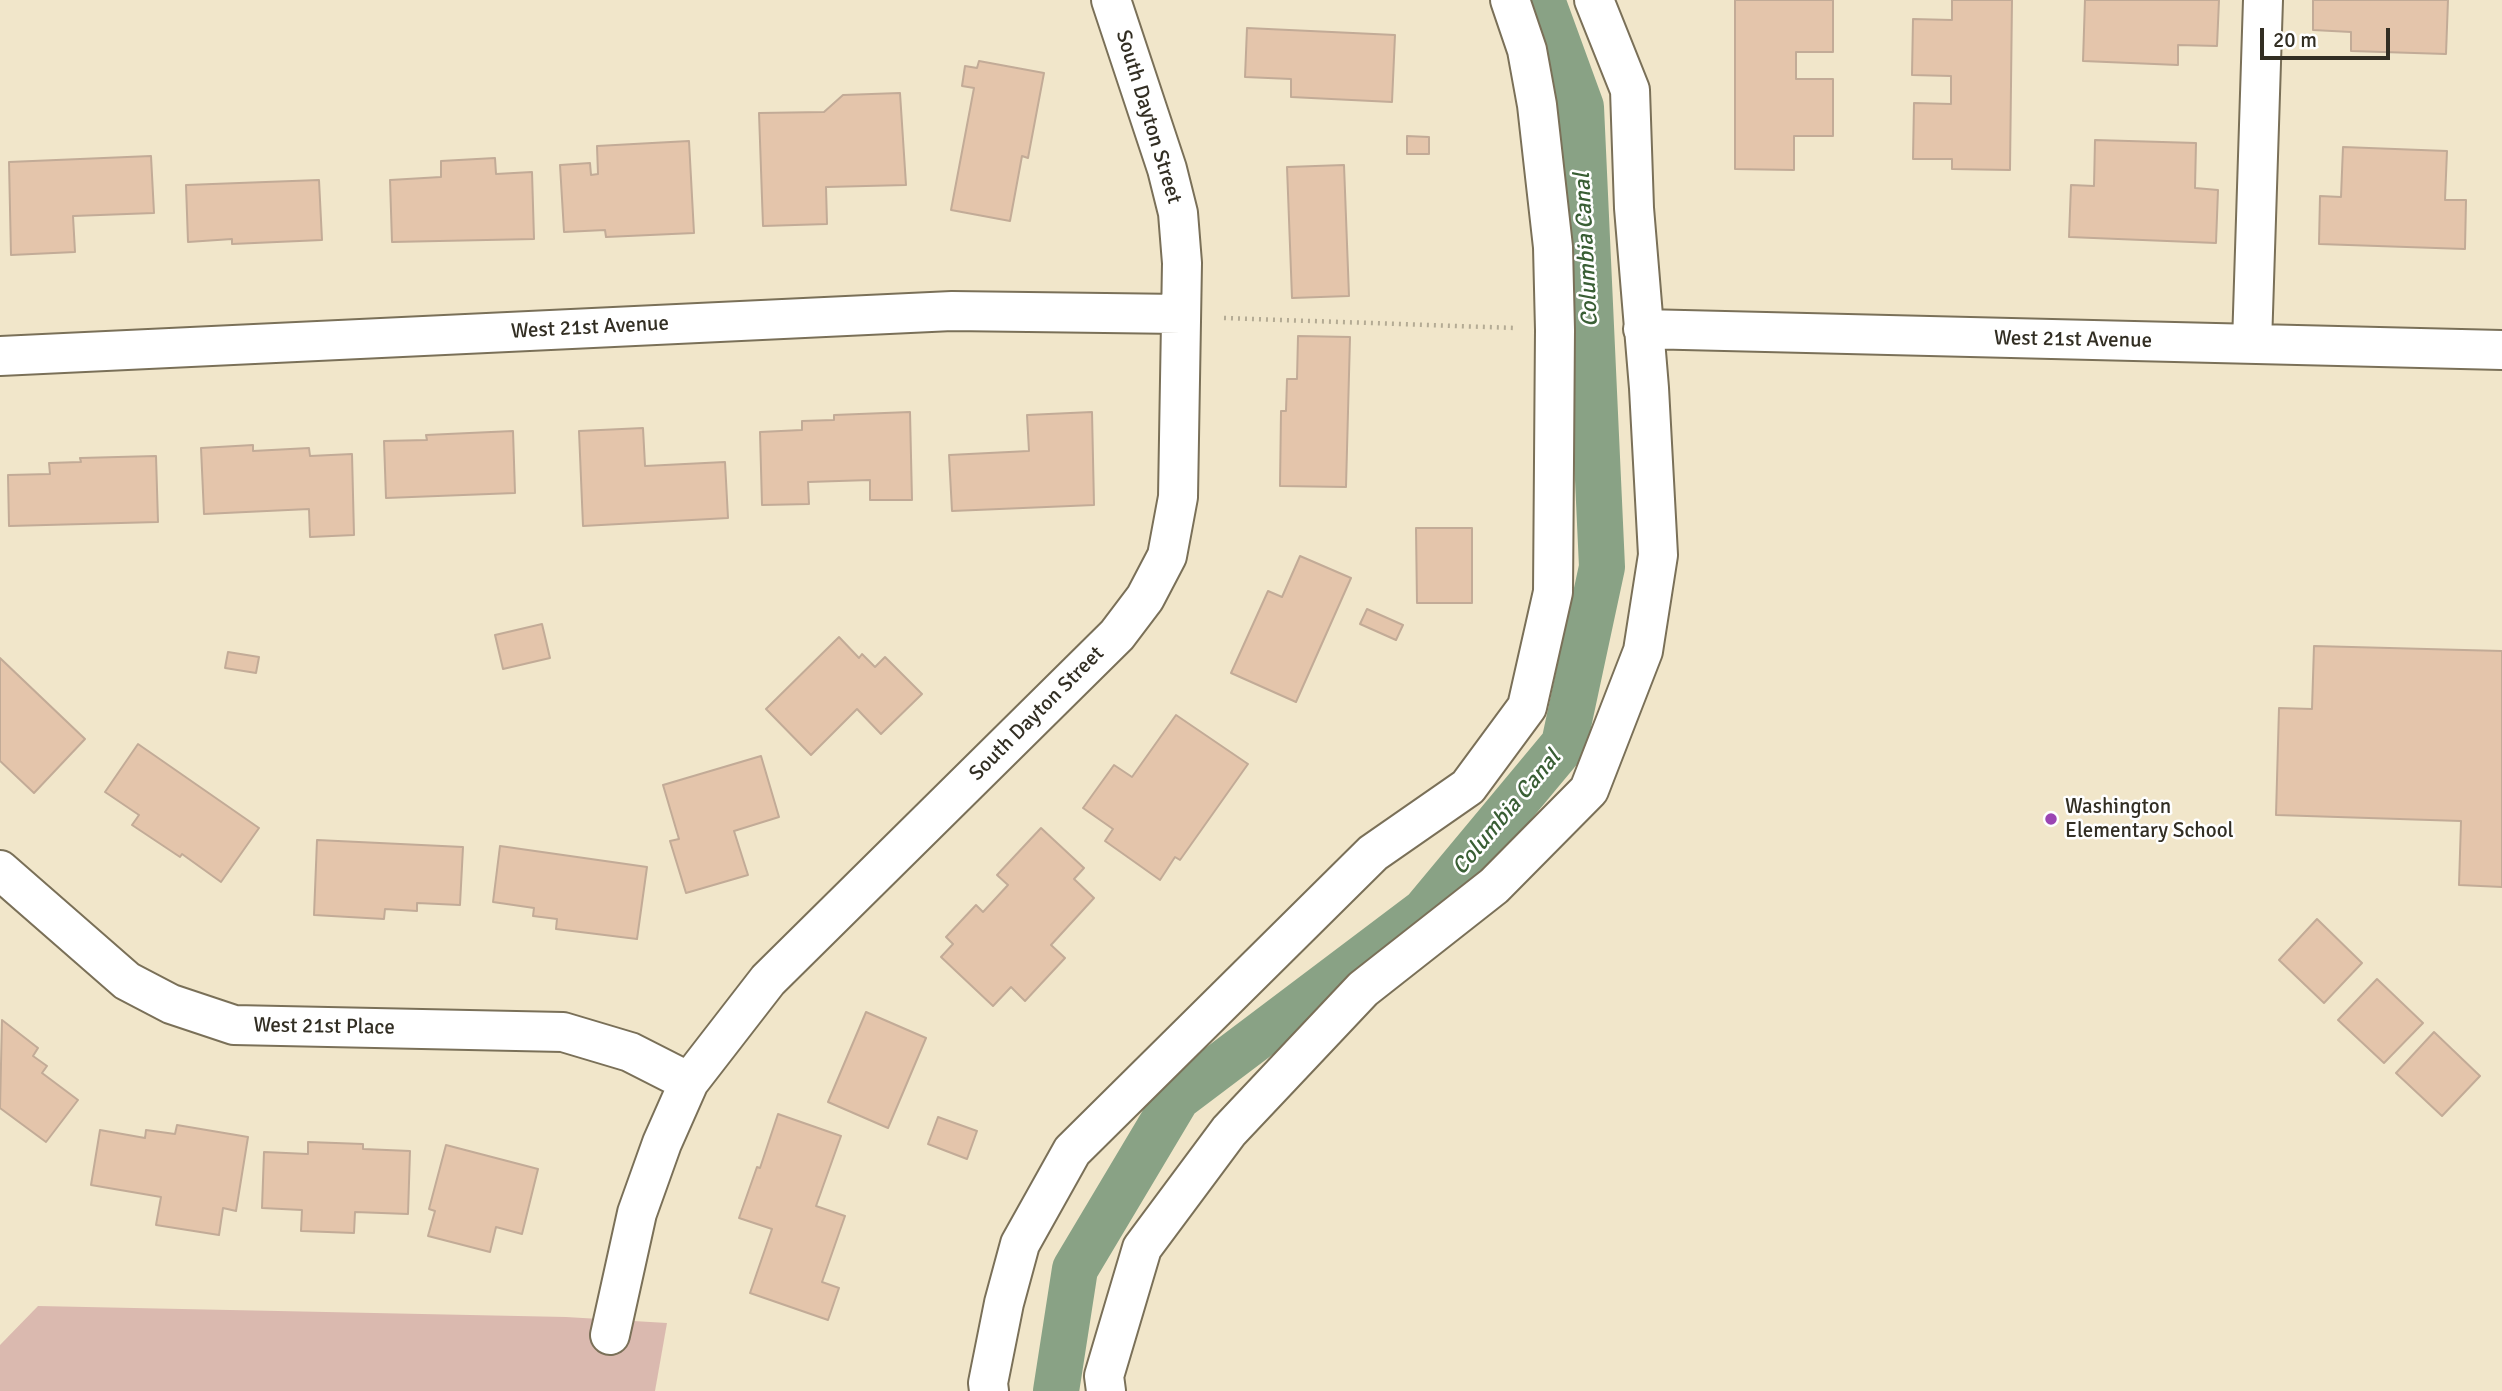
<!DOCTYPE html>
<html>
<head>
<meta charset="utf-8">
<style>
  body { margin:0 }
  #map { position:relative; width:2502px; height:1391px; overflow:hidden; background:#f1e6ca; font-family:Signika,sans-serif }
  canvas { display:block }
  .scale { position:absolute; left:2260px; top:28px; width:130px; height:32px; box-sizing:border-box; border:4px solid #322e23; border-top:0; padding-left:9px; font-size:21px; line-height:24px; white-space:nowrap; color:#322e23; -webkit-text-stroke:5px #fff; paint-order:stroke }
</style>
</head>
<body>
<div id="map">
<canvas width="2502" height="1391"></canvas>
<div class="scale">20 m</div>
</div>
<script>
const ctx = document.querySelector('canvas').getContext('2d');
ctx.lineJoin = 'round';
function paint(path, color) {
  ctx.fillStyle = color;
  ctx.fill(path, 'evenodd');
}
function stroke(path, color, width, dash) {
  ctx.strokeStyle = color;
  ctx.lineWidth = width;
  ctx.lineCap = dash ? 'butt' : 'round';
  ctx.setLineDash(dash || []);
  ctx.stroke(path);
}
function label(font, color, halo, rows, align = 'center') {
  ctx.font = font + ' Signika,sans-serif';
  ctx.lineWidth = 5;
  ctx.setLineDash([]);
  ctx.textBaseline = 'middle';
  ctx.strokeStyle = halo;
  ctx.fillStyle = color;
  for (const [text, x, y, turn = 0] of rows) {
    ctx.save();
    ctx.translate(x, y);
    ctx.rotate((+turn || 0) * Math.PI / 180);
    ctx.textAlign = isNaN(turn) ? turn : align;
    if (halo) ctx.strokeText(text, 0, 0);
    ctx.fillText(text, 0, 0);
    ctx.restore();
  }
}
paint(new Path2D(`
  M38 1306 566 1317 667 1323 655 1391H0V1345Z`), '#dab9af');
stroke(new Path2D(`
  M1056 1391 1075 1269 1177 1098 1425 911 1564 744 1602 567 1581 107 1542 0`), '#89a285', 46);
const building = new Path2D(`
  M1735 0H1833V52H1796V79H1833V136H1794V170L1735 169Z
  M1952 0H2012L2010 170 1952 169V159H1913L1914 103 1951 104V76L1912 75 1913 19 1952 20Z
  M2085 0H2219L2217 46 2178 45V65L2083 61Z
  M2313 0H2448L2446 54 2351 51V32L2313 30Z
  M1247 28 1395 35 1392 102 1291 97V79L1245 77Z
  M979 61 1044 73 1028 158 1022 156 1010 221 951 210 974 88 962 86 965 66 977 68Z
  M900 93 906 185 826 187 827 224 763 226 759 113 824 112 843 95Z
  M1407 136 1429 137V154H1407Z
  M2095 140 2196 143 2195 188 2218 190 2216 243 2069 237 2071 185 2094 186Z
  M689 141 694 233 606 237 605 230 564 232 560 165 590 163 591 175 598 174 597 146Z
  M2343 147 2447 151 2445 200H2466L2465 249 2319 244 2320 196 2341 197Z
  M151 156 154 213 73 216 75 252 11 255 9 162Z
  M495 158 496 174 532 172 534 239 392 242 390 180 441 177V161Z
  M1344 165 1349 296 1292 298 1287 167Z
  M319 180 322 240 232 244V239L188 242 186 185Z
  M1298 336 1350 337 1346 487 1280 486 1281 411H1286L1287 379H1297Z
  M910 412 912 500H870V480L808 482 809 504 762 505 760 432 802 430V421L834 420V415Z
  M1092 412 1094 505 952 511 949 455 1029 451 1027 415Z
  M643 428 645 466 725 462 728 518 583 526 579 431Z
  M513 431 515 493 386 498 384 441 427 440 426 435Z
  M253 445V451L309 448 310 456 352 454 354 535 310 537 309 509 204 514 201 448Z
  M156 456 158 522 9 526 8 475 50 474 49 463 81 462 80 458Z
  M1416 528H1472V603H1417Z
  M1300 556 1351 578 1296 702 1231 673 1268 591 1282 597Z
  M1367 609 1403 625 1396 640 1360 624Z
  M542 624 550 658 503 669 495 635Z
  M839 637 859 658 862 654 875 667 885 657 922 694 881 734 857 709 811 755 766 709Z
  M2314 646 2502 651V887L2459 885 2461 821 2276 815 2279 708 2312 709Z
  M228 652 259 657 256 673 225 668Z
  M0 658 85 739 34 793 0 761Z
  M1176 715 1248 764 1180 860 1175 857 1160 880 1105 841 1113 829 1083 808 1114 765 1132 777Z
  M138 744 259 828 221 882 182 854 180 857 132 825 139 815 105 792Z
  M761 756 779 817 734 831 748 875 686 893 670 841 679 839 663 785Z
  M1041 828 1084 868 1074 879 1094 898 1051 945 1065 958 1025 1001 1011 987 993 1006 941 957 953 944 946 937 976 905 983 912 1008 885 997 875Z
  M317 840 463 847 460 905 417 903V911L385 909 384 919 314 915Z
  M500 846 647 867 637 939 556 929 557 919 533 916 534 908 493 902Z
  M2317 919 2362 963 2324 1003 2279 960Z
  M2377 979 2423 1023 2384 1063 2338 1020Z
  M866 1012 926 1038 888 1128 828 1102Z
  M2 1020 38 1048 33 1056 47 1066 42 1073 78 1100 46 1142 0 1108Z
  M2434 1032 2480 1076 2442 1116 2396 1073Z
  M778 1114 841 1136 816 1206 845 1216 822 1282 839 1288 828 1320 750 1293 772 1229 739 1218 757 1167 760 1168Z
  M938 1117 977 1131 967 1159 928 1144Z
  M177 1125 248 1137 236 1211 223 1208 219 1235 156 1225 161 1197 91 1185 100 1130 145 1138 146 1130 175 1134Z
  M308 1142 363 1144V1149L410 1151 408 1214 355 1212 354 1233 301 1231 302 1210 262 1208 264 1152 308 1154Z
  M446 1145 538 1169 522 1234 496 1227 490 1252 428 1236 435 1211 429 1209Z`);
paint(building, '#e4c5ab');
stroke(building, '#c2ab97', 2);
const minor = new Path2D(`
  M1643 329 2502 350
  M2252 344 2263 0
  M0 356 952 311 1181 314
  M0 870 127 981 171 1004 234 1025 563 1032 630 1052 689 1082
  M610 1335 637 1213 662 1143 689 1082 768 980 1117 635 1145 598 1167 556 1178 497 1182 263 1178 213 1167 169 1111 0
  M989 1391 988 1383 1004 1303 1020 1244 1072 1151 1373 853 1468 787 1527 707 1553 592 1555 330 1553 247 1537 105 1527 50 1510 0
  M1106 1391 1104 1376 1142 1248 1229 1131 1363 989 1494 886 1589 790 1643 651 1658 555 1649 388 1634 208 1630 90 1594 0`);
stroke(minor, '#7a7058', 42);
stroke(new Path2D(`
  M1224 318 1516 328`), '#b4ab94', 4.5, [2, 5]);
stroke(minor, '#fff', 38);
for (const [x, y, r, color] of [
  [2051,819,7,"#9b45b3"]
]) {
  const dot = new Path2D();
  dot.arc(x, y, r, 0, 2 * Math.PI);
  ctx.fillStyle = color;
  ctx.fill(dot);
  stroke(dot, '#fff', 2.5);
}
label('21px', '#322e23', '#fff', [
  ["South Dayton Street",1148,117,73],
  ["West 21st Avenue",590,328,-3],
  ["West 21st Avenue",2073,340,1],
  ["South Dayton Street",1037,714,-45],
  ["West 21st Place",324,1027,1]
]);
label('21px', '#322e23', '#fff', [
  ["Washington",2065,807],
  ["Elementary School",2065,831]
], 'left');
label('italic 23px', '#395e34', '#fff', [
  ["Columbia Canal",1587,250,-93],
  ["Columbia Canal",1507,813,-50]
]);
</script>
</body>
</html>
